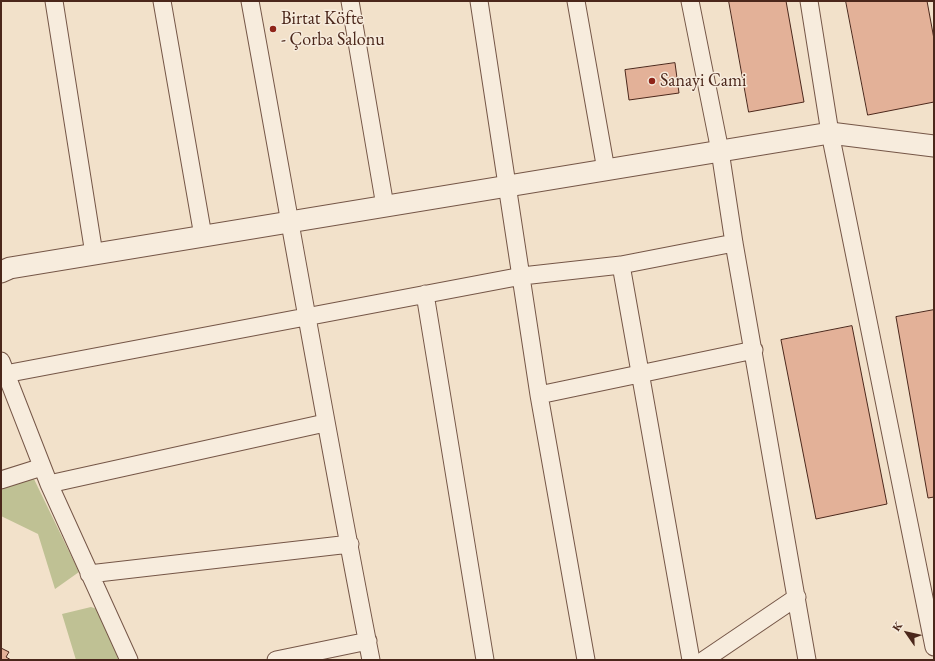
<!DOCTYPE html>
<html>
<head>
<meta charset="utf-8">
<style>
  body { margin:0 }
  #map { position:relative; width:935px; height:661px; overflow:hidden; background:#f2e1ca; font-family:"EB Garamond",serif }
  canvas { display:block }
  .frame { position:absolute; inset:0; border:2px solid #4b271b; pointer-events:none }
  .north { position:absolute; left:887px; top:613px; width:40px; height:40px; -webkit-text-stroke:3px #f7ecdd; paint-order:stroke; rotate:304deg; font-size:11px; font-weight:700; line-height:16px; text-align:center; color:#4b271b }
  .north::after { content:''; display:block; margin:auto; width:14px; height:18px; background:#4b271b; clip-path:polygon(50% 0,100% 100%,50% 72%,0 100%) }
</style>
</head>
<body>
<div id="map">
<canvas width="935" height="661"></canvas>
<div class="frame"></div>
<div class="north">K</div>
</div>
<script>
const ctx = document.querySelector('canvas').getContext('2d');
ctx.lineJoin = 'round';
function paint(path, color) {
  ctx.fillStyle = color;
  ctx.fill(path, 'evenodd');
}
function stroke(path, color, width, dash) {
  ctx.strokeStyle = color;
  ctx.lineWidth = width;
  ctx.lineCap = dash ? 'butt' : 'round';
  ctx.setLineDash(dash || []);
  ctx.stroke(path);
}
function label(font, color, halo, rows, align = 'center') {
  ctx.font = font + ' "EB Garamond",serif';
  ctx.lineWidth = 3;
  ctx.setLineDash([]);
  ctx.textBaseline = 'middle';
  ctx.strokeStyle = halo;
  ctx.fillStyle = color;
  for (const [text, x, y, turn = 0] of rows) {
    ctx.save();
    ctx.translate(x, y);
    ctx.rotate((+turn || 0) * Math.PI / 180);
    ctx.textAlign = isNaN(turn) ? turn : align;
    if (halo) ctx.strokeText(text, 0, 0);
    ctx.fillText(text, 0, 0);
    ctx.restore();
  }
}
paint(new Path2D(`
  M33 477 79 572 55 589 38 534 1 516V486Z
  M91 607 97 609 120 660H76L62 614Z`), '#bfc194');
const building = new Path2D(`
  M729 1H786L804 102 749 112Z
  M846 1H927L934 39V102L868 115Z
  M675 63 679 93 629 100 625 70Z
  M934 310V497L928 498 896 317Z
  M852 326 887 504 816 519 781 340Z
  M1 648 9 652 6 657 11 660H1Z`);
paint(building, '#e3b198');
stroke(building, '#4b271b', 1);
const minor = new Path2D(`
  M54 1 94 254
  M162 1 203 236
  M250 1C290 221 328 441 371 660
  M350 1 385 206
  M479 1 539 395 586 660
  M576 1 606 170
  M690 1 720 151 734 243 807 660
  M809 1 830 133 934 647
  M621 265 691 660
  M425 294 485 660
  M1 361 49 484 129 660
  M5 374 522 276 621 265 734 243
  M539 395 754 350
  M1 480 42 467
  M49 484 325 423
  M89 574 350 544
  M276 660 368 641
  M704 660 797 597`);
const tertiary = new Path2D(`
  M1 272 10 268 830 133 934 146`);
stroke(minor, '#755647', 19);
stroke(tertiary, '#755647', 23);
stroke(minor, '#f7ecdd', 17);
stroke(tertiary, '#f7ecdd', 21);
for (const [x, y, r, color] of [
  [273,29,4,"#8f2418"],
  [652,81,4,"#8f2418"]
]) {
  const dot = new Path2D();
  dot.arc(x, y, r, 0, 2 * Math.PI);
  ctx.fillStyle = color;
  ctx.fill(dot);
  stroke(dot, '#f7ecdd', 1.5);
}
label('18px', '#4b271b', '#f7ecdd', [
  ["Birtat Köfte",281,19],
  ["- Çorba Salonu",281,40],
  ["Sanayi Cami",660,81]
], 'left');
</script>
</body>
</html>
